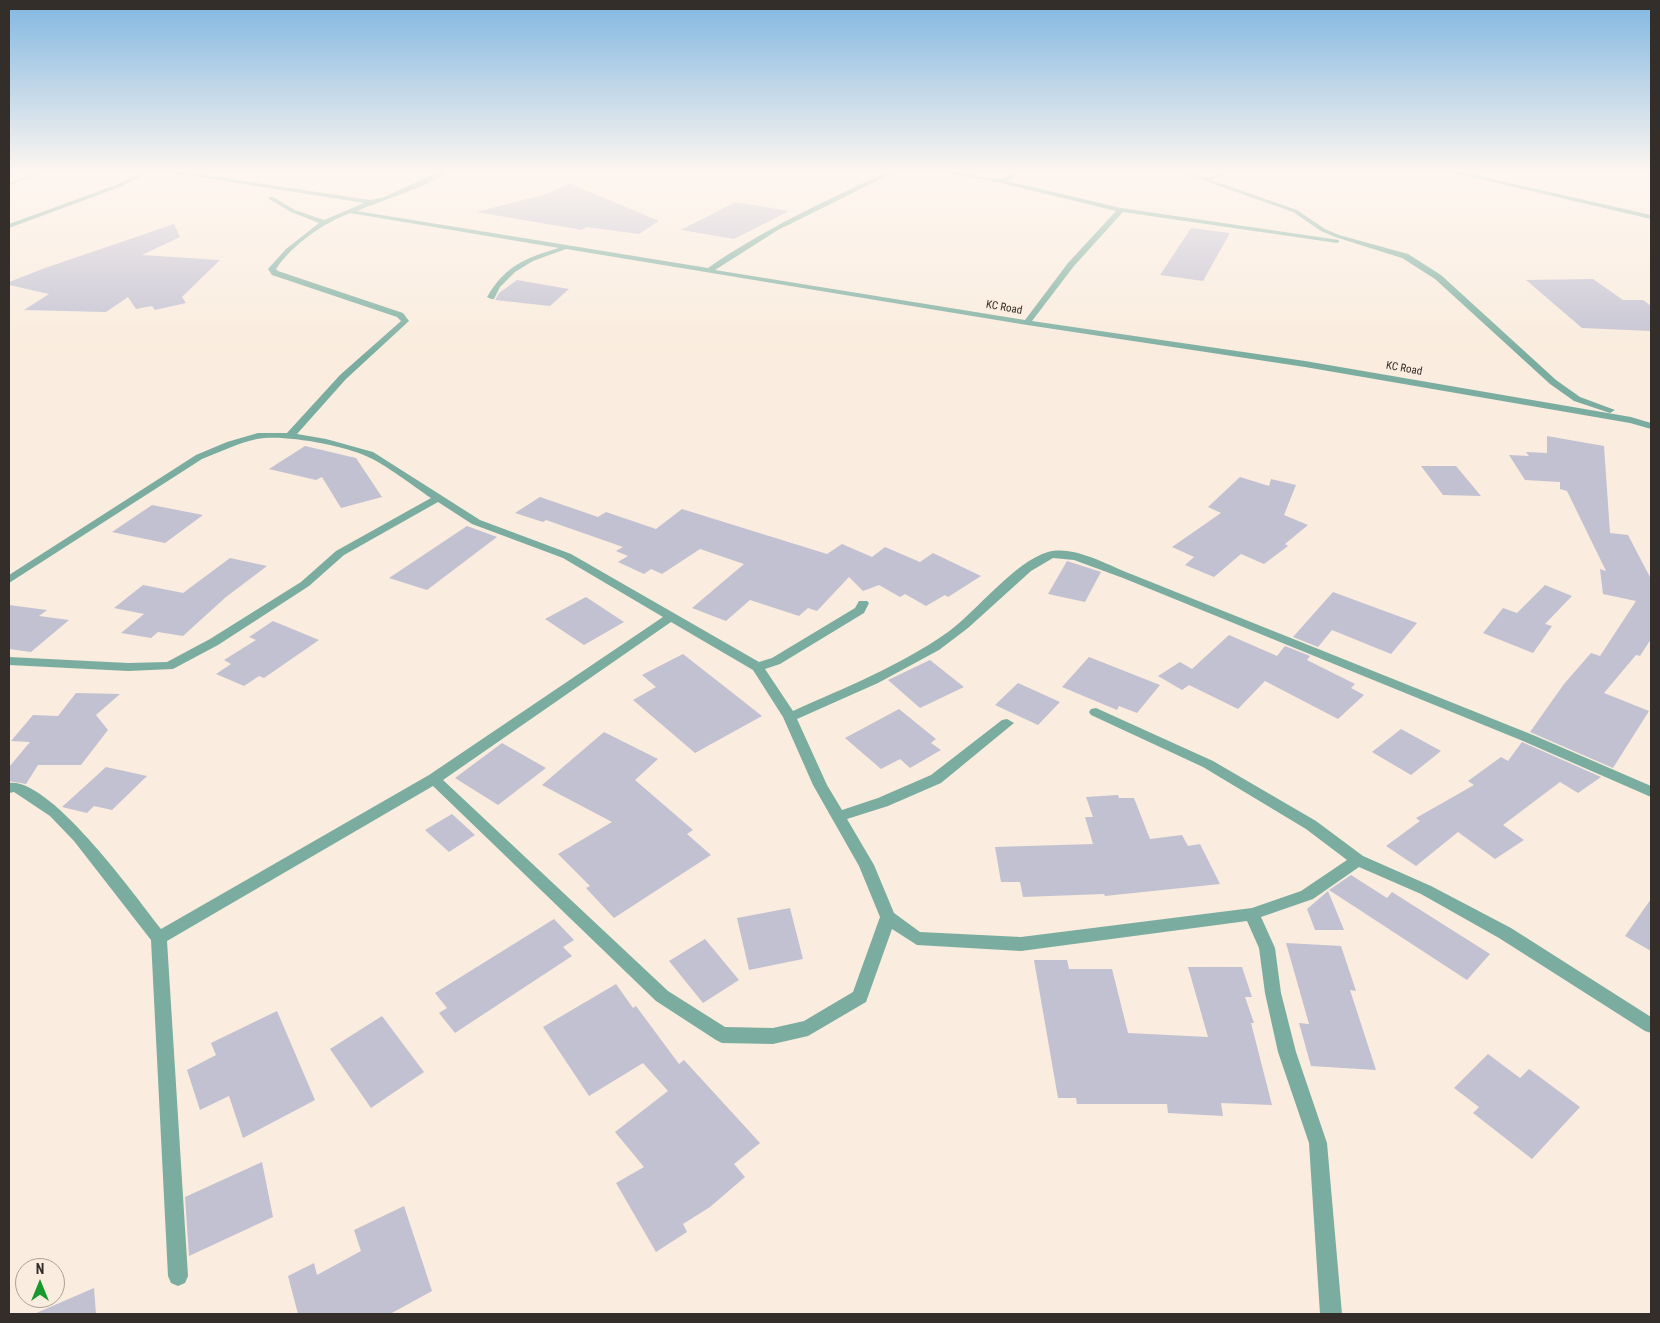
<!DOCTYPE html>
<html>
<head>
<meta charset="utf-8">
<style>
  body { margin:0 }
  #map { position:relative; width:1660px; height:1323px; overflow:hidden; background:#faecde; font-family:"Roboto Condensed",sans-serif }
  canvas { display:block }
  .frame { position:absolute; inset:0; border:10px solid #332e29; pointer-events:none }
  .north { position:absolute; left:15px; top:1258px; width:50px; height:50px; box-sizing:border-box; background:#faecde; border:1px solid #aaa096; border-radius:50%; rotate:0deg; font-size:14px; font-weight:700; line-height:20px; text-align:center; color:#332e29 }
  .north::after { content:''; display:block; margin:auto; width:18px; height:22px; background:#17992e; clip-path:polygon(50% 0,100% 100%,50% 72%,0 100%) }
</style>
</head>
<body>
<div id="map">
<canvas width="1660" height="1323"></canvas>
<div class="frame"></div>
<div class="north">N</div>
</div>
<script>
const ctx = document.querySelector('canvas').getContext('2d');
ctx.lineJoin = 'round';
function paint(path, color) {
  ctx.fillStyle = color;
  ctx.fill(path, 'evenodd');
}
function stroke(path, color, width, dash) {
  ctx.strokeStyle = color;
  ctx.lineWidth = width;
  ctx.lineCap = dash ? 'butt' : 'round';
  ctx.setLineDash(dash || []);
  ctx.stroke(path);
}
function label(font, color, halo, rows, align = 'center') {
  ctx.font = font + ' "Roboto Condensed",sans-serif';
  ctx.lineWidth = 4;
  ctx.setLineDash([]);
  ctx.textBaseline = 'middle';
  ctx.strokeStyle = halo;
  ctx.fillStyle = color;
  for (const [text, x, y, turn = 0] of rows) {
    ctx.save();
    ctx.translate(x, y);
    ctx.rotate((+turn || 0) * Math.PI / 180);
    ctx.textAlign = isNaN(turn) ? turn : align;
    if (halo) ctx.strokeText(text, 0, 0);
    ctx.fillText(text, 0, 0);
    ctx.restore();
  }
}
paint(new Path2D(`
  M569 183 659 221 639 234 586 227 582 230 476 212 547 194Z
  M735 202 789 211 734 239 681 230Z
  M174 224 180 237 142 255 220 260 182 297 186 303 155 310 152 306 136 309 128 297 106 312 24 310 49 294 9 285V282L45 268Z
  M1191 228 1230 233 1203 281 1160 275Z
  M1593 279 1623 300H1643L1651 306V331L1582 328 1526 280Z
  M517 280 569 289 550 306 495 300 499 293Z
  M1547 436 1604 446 1610 533 1628 535 1651 579V639L1640 656 1636 655 1604 693 1649 711 1613 768 1530 732 1564 684 1591 653 1600 656 1636 601 1603 594 1600 569 1606 571 1567 491 1560 489V482L1525 480 1509 455 1529 456 1526 452 1547 453Z
  M305 446 356 458 382 497 341 508 322 477 316 480 269 469Z
  M1421 466H1456L1481 496 1443 495Z
  M1240 477 1269 486 1271 479 1296 485 1284 515 1308 525 1285 544 1288 546 1264 564 1241 554 1214 577 1185 565 1194 557 1172 547 1221 513 1208 507Z
  M540 497 598 517 606 512 656 529 682 509 827 554 842 544 872 557 885 547 920 562 933 553 981 576 948 597 945 595 926 606 905 594 900 597 879 585 863 591 849 577 817 611 808 608 799 616 750 600 726 621 692 608 744 564 700 549 662 574 651 569 644 574 618 562 628 556 616 551 623 547 546 520 543 522 515 513Z
  M152 505 203 515 165 543 112 532Z
  M467 526 497 537 427 590 389 578Z
  M230 558 267 566 226 597 183 636 158 632 151 638 121 633 144 614 114 608 143 585 183 593Z
  M1067 561 1101 572 1085 602 1048 594Z
  M1545 585 1572 596 1545 624 1552 626 1533 653 1483 633 1503 608 1517 613Z
  M1333 592 1417 623 1391 654 1332 630 1318 647 1293 637Z
  M586 597 624 622 584 645 545 619Z
  M9 605 47 610 39 616 69 620 31 652 9 649Z
  M273 621 319 640 264 678 259 676 244 686 216 674 231 664 224 660 256 640 249 637Z
  M1229 635 1277 656 1285 646 1310 656 1307 660 1355 684 1351 688 1364 695 1338 719 1265 681 1238 709 1189 685 1182 690 1158 676 1180 662 1192 669Z
  M683 654 762 716 695 753 633 700 656 687 642 675Z
  M1089 657 1160 685 1137 713 1119 706 1117 710 1062 687Z
  M930 660 964 687 920 708 888 680Z
  M1018 683 1060 702 1038 725 995 705Z
  M76 693 120 694 96 715 108 730 81 765H38L26 784 9 781V767L30 742 11 741 33 715 58 716Z
  M899 709 936 739 931 743 941 750 910 768 900 759 881 769 845 738Z
  M1401 729 1441 751 1411 775 1372 752Z
  M604 732 658 759 635 780 693 830 687 834 711 855 614 918 586 888 590 886 558 854 612 822 542 785Z
  M1522 742 1601 777 1578 793 1560 782 1503 825 1524 840 1495 859 1458 832 1416 866 1386 846 1420 821 1416 818 1474 785 1468 781 1501 757 1508 761Z
  M502 743 546 768 498 805 455 778Z
  M106 767 147 776 112 810 94 806 87 813 62 807Z
  M1118 795 1119 798H1134L1150 839 1182 835 1188 846 1200 844 1220 884 1105 896 1104 894 1023 897 1020 882H1001L995 847 1093 844 1085 817H1093L1086 797Z
  M452 814 475 835 449 852 425 830Z
  M1351 875 1387 898 1392 892 1490 954 1467 980 1329 890Z
  M1328 891 1344 930H1315L1307 909Z
  M1651 899V951L1625 936Z
  M790 908 803 959 749 970 737 918Z
  M554 919 574 940 563 947 572 956 455 1033 439 1013 447 1008 435 993Z
  M705 939 739 980 703 1003 669 961Z
  M1286 943 1341 946 1356 991 1350 990 1376 1070 1311 1066 1299 1023 1309 1024Z
  M1034 960H1067L1069 969H1112L1128 1033 1208 1037 1188 967H1242L1252 997H1245L1254 1023H1251L1272 1105 1221 1103 1223 1116 1168 1113 1167 1104H1077L1076 1098H1058Z
  M616 984 633 1008 636 1006 679 1064 684 1060 760 1143 734 1164 745 1177 710 1207 683 1224 687 1232 656 1252 616 1183 644 1167 615 1132 668 1091 643 1063 589 1096 543 1027Z
  M277 1011 315 1100 243 1138 229 1096 200 1110 187 1070 216 1055 211 1043Z
  M382 1016 424 1072 371 1108 330 1049Z
  M1488 1054 1520 1078 1529 1069 1580 1107 1532 1159 1473 1113 1479 1107 1454 1088Z
  M262 1162 273 1217 189 1256 185 1197Z
  M404 1206 432 1291 390 1314H298L288 1276 314 1263 317 1275 361 1251 354 1230Z
  M94 1288 96 1314H34Z`), '#c2c1d2');
stroke(new Path2D(`
  M9 184 43 172`), '#8e857c', 2, [2, 1]);
paint(new Path2D(`
  M168 172H183L370 200 382 198 439 172H447C425 188 382 200 357 211L708 268C764 229 825 201 887 172H895L778 230 715 270 1025 320 1068 263 1116 211 1001 183 946 172C964 172 981 179 998 179 1006 179 1012 172 1021 172L1007 181 1121 208 1339 240V242L1337 243 1123 212 1074 266 1032 321 1305 361 1631 417 1651 423V429L1630 423 1305 367 1027 325 566 249 533 261 515 272 500 287 494 299H491L487 297C505 266 525 258 559 248L350 213C322 224 293 244 276 269L278 271 403 313 409 321 346 379 297 434 326 439 373 452 480 520 571 554 759 662 772 658 855 608 859 601H867L869 603 864 613 780 664 765 669 793 711C846 687 900 666 948 632 977 611 1014 562 1048 552 1074 545 1107 565 1131 574L1533 735 1651 786V797L1523 741 1123 578 1074 560 1053 558 1031 571 968 628 939 650 878 683 797 719 827 785 842 810 878 798 931 775 1002 720 1007 719 1014 723 941 783 888 806 847 819 874 865 894 913 920 932 1021 937 1252 908 1301 891 1347 860 1306 829 1203 767 1091 715 1089 712 1091 709 1096 708 1213 761 1316 821 1363 856 1431 886 1511 928 1651 1017V1033L1645 1031 1499 938 1421 894 1359 867 1313 899 1261 917 1275 948 1281 993 1296 1052 1327 1143 1342 1314H1320L1309 1143 1278 1052 1265 993 1259 948 1247 921 1021 951 917 945 892 929 866 1002 808 1036 773 1044 722 1043 716 1040 656 1001 433 786 167 941 188 1276 185 1283 178 1286 171 1283 168 1276 151 940 74 841 50 816 14 792 9 793V783C50 777 136 897 161 929L429 775 663 617 563 558 472 524 438 502 344 555 309 586 218 645 173 669 128 671 9 665V657L128 663 167 662 210 639 301 582 336 551 431 498C413 486 385 464 366 456 342 445 282 434 257 439 238 443 220 452 202 459L9 583V575L196 455 227 442 258 433H287L340 375 401 321 397 317 272 275 268 269 286 249 319 223 291 212 269 199V197H273L295 210 324 220 364 203ZM671 622 753 670 783 717 813 785 859 866 880 917 853 992 804 1021 773 1028 725 1027 668 991 443 780Z
  M1180 172C1189 172 1197 177 1205 178 1213 178 1221 172 1230 172L1211 180 1297 210 1325 229 1339 235 1408 254 1441 275 1556 380 1580 397 1615 410 1610 413 1574 401 1550 384 1435 279 1402 258 1335 237 1321 231 1293 212Z
  M1450 172H1461L1651 215V219Z
  M138 174 140 177 120 187 9 228V224L116 185Z`), '#7aad9f');
const sky = ctx.createLinearGradient(0, 0, 0, 357);
sky.addColorStop(0, '#81b7e1');
sky.addColorStop(0.48, '#fdf6f0');
sky.addColorStop(1, '#fdf6f000');
ctx.fillStyle = sky;
ctx.fillRect(0, 0, 1660, 357);
label('11px', '#332e29', '#faecde', [
  ["KC Road",1004,308,10],
  ["KC Road",1404,369,10]
]);
</script>
</body>
</html>
